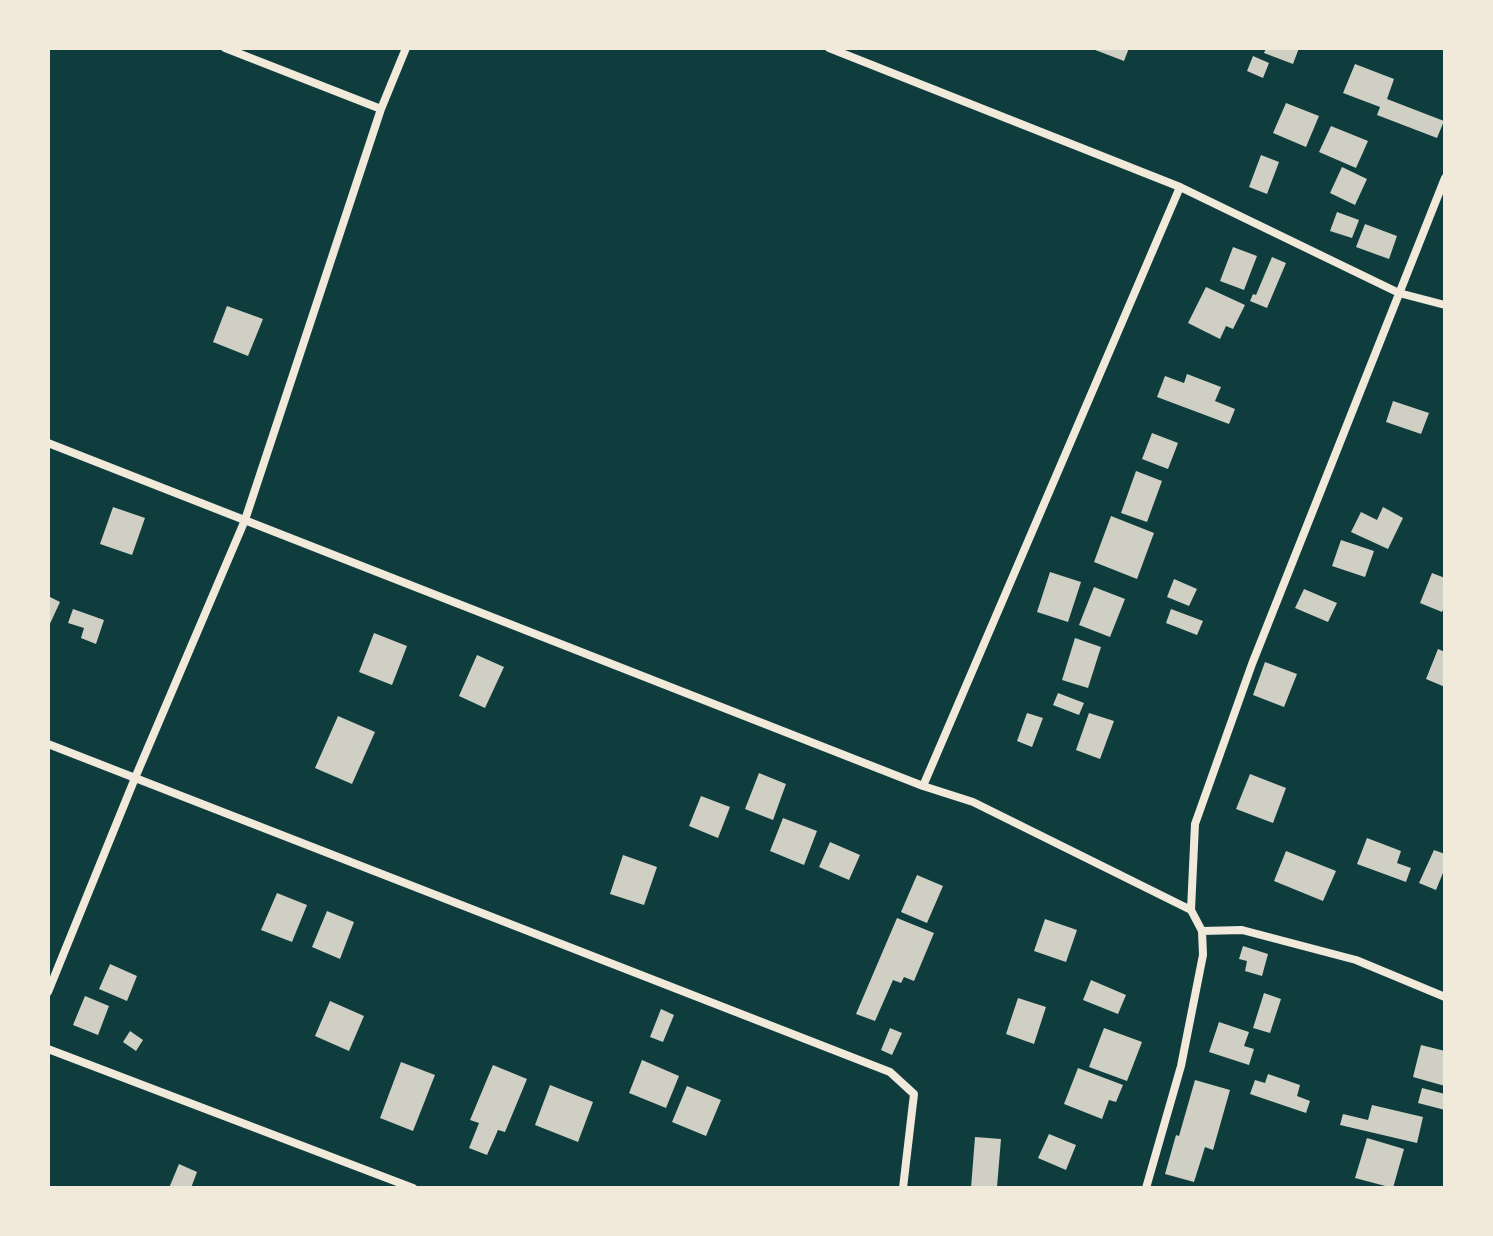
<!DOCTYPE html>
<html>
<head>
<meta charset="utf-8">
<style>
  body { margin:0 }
  #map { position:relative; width:1493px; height:1236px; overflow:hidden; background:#0f3d3e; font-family:"Exo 2",sans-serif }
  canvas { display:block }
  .frame { position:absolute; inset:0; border:50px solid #f1e9da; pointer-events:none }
</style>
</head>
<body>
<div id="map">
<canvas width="1493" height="1236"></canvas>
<div class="frame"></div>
</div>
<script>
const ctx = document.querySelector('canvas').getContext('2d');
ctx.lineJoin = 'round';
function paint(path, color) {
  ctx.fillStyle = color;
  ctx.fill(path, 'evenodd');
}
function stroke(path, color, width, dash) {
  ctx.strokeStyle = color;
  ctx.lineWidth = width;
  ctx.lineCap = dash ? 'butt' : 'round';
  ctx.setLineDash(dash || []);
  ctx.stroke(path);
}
paint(new Path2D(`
  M1090 48H1129L1124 61Z
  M1266 48H1299L1293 64 1264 53Z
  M1253 56 1269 63 1263 78 1247 71Z
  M1355 64 1394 79 1387 99 1444 121 1437 138 1377 115 1380 107 1343 93Z
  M1286 103 1319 116 1306 147 1273 133Z
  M1331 126 1368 141 1356 168 1319 152Z
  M1261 155 1279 162 1267 194 1249 187Z
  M1342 167 1367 179 1355 205 1330 193Z
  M1337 212 1359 220 1352 238 1330 231Z
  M1365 224 1397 236 1389 259 1356 247Z
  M1233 247 1257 256 1244 290 1220 281Z
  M1272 257 1286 263 1267 308 1250 301 1253 294 1256 295Z
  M1206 287 1245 305 1233 329 1226 326 1220 339 1188 323Z
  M227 306 263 319 248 356 213 342Z
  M1187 374 1221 387 1215 401 1235 409 1229 424 1157 397 1165 376 1184 383Z
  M1393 401 1429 413 1421 434 1386 422Z
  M1152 433 1178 443 1168 469 1142 459Z
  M1136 471 1162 481 1147 522 1121 513Z
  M113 507 145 518 132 555 100 544Z
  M1383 507 1403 518 1388 549 1351 532 1361 512 1377 520Z
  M1111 516 1154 533 1137 579 1094 562Z
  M1341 540 1374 551 1365 577 1332 566Z
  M1050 572 1081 582 1068 622 1037 612Z
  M1432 573 1445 578V605L1442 612 1420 603Z
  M1174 579 1197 589 1189 606 1167 597Z
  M1094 587 1125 599 1110 637 1079 625Z
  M1304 589 1337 603 1328 622 1295 608Z
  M48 596 60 602 48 628Z
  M73 609 104 620 96 644 81 638 84 628 68 623Z
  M1171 609 1203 621 1197 635 1166 623Z
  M374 633 407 646 392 685 359 672Z
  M1075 638 1101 647 1088 688 1062 680Z
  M1438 649 1445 652V687L1426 679Z
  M477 655 504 667 485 708 459 696Z
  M1265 662 1297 674 1284 707 1253 695Z
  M1058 693 1084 703 1079 715 1053 705Z
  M1027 713 1043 718 1032 747 1017 741Z
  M1089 713 1114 721 1100 759 1076 750Z
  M338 716 375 732 352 784 315 768Z
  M759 773 786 784 773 820 745 809Z
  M1250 774 1286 788 1273 823 1236 809Z
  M701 796 730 807 718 838 689 826Z
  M783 818 817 831 804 865 770 851Z
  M1367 838 1401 851 1397 863 1411 868 1406 882 1357 864Z
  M830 842 860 855 849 880 819 867Z
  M1434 850 1445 854V868L1436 890 1419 883Z
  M1286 851 1336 871 1323 901 1274 881Z
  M623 855 657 867 644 905 610 894Z
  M917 875 943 886 927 923 901 912Z
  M277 893 307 905 292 942 261 930Z
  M327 911 354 922 340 959 312 947Z
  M897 918 934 933 914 981 904 977 901 983 893 980 875 1021 856 1014Z
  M1045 919 1077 930 1066 962 1034 951Z
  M1243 946 1268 954 1262 976 1245 971 1247 961 1239 959Z
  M110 964 137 976 127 1001 99 989Z
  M1091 980 1126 995 1118 1014 1083 1000Z
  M1264 993 1281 999 1270 1033 1253 1028Z
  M85 996 109 1006 98 1035 73 1025Z
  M1018 998 1046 1007 1034 1044 1006 1034Z
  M330 1001 364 1016 349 1051 315 1036Z
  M661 1009 674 1015 663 1042 650 1037Z
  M1219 1022 1249 1032 1244 1046 1254 1049 1249 1065 1209 1052Z
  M890 1028 902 1033 892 1055 881 1050Z
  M1104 1028 1142 1042 1127 1081 1089 1067Z
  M130 1031 143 1040 136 1051 123 1042Z
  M1421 1045 1445 1051V1086L1413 1077Z
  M642 1060 679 1076 666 1108 629 1093Z
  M401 1062 435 1075 413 1131 380 1118Z
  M493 1065 527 1079 505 1132 498 1130 487 1155 469 1148 479 1123 470 1120Z
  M1078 1068 1123 1085 1116 1102 1109 1100 1102 1119 1064 1104Z
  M1268 1074 1300 1085 1297 1096 1310 1101 1306 1113 1250 1094 1255 1080 1265 1083Z
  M1195 1080 1230 1090 1213 1150 1205 1147 1194 1182 1165 1174 1176 1135 1179 1136Z
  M550 1085 593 1102 578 1142 535 1125Z
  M687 1086 721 1100 706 1136 672 1122Z
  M1422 1088 1445 1094V1110L1418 1103Z
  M1372 1105 1423 1117 1417 1143 1340 1125 1343 1114 1368 1120Z
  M1049 1134 1076 1145 1066 1170 1038 1158Z
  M975 1137 1001 1139 997 1187 971 1188Z
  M1367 1138 1404 1149 1393 1188 1355 1178Z
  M179 1164 197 1172 191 1188H169Z`), '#cfcfc3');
stroke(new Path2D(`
  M225 48 381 109
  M829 48 1180 187 1399 293 1445 305
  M48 443 923 786 973 802 1191 910
  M48 744 890 1072 914 1094 903 1188
  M923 786 1180 187
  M1202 931 1242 930 1356 960 1445 997
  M48 992 135 778 245 520 381 109 406 48
  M48 1049 413 1188
  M1146 1188 1181 1066 1203 955 1202 931 1191 910 1195 824 1252 664 1445 178`), '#f1e9da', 8);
</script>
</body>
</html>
